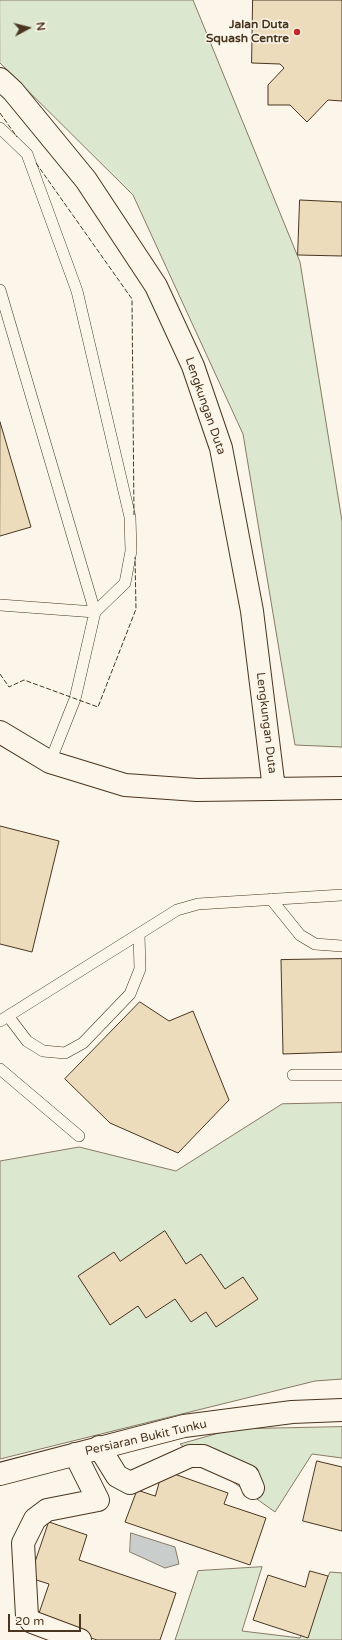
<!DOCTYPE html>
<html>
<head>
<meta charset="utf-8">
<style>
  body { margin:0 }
  #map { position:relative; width:342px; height:1640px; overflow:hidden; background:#fbf6e9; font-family:"Varela Round",sans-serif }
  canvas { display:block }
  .north { position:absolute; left:8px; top:8px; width:40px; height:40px; -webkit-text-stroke:3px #fbf6e9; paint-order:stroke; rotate:83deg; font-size:11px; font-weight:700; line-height:16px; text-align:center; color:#4a3520 }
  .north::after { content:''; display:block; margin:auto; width:14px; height:18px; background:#4a3520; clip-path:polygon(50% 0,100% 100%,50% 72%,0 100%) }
  .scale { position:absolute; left:8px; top:1614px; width:73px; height:18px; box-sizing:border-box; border:2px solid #4a3520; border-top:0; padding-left:5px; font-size:12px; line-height:14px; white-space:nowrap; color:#4a3520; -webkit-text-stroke:3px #fbf6e9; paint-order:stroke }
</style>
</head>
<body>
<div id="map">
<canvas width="342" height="1640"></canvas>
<div class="north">N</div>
<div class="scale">20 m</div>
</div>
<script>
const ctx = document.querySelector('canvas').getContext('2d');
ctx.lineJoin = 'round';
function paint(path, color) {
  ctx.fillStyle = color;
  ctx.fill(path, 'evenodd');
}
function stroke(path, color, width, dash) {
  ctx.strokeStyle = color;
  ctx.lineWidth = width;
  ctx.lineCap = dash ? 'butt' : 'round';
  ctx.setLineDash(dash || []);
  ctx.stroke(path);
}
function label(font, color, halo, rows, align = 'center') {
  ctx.font = font + ' "Varela Round",sans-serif';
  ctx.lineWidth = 3;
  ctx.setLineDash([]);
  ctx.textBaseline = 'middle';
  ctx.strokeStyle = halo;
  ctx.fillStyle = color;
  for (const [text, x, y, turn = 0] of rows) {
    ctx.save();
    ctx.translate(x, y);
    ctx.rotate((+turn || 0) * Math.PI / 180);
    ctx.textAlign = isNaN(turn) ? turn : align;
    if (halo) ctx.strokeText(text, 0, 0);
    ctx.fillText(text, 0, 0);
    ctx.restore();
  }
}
const green = new Path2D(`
  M0 0H193L300 262 342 521V747L295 745 243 434 133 195 0 63Z
  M342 1103V1379L315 1381 0 1459V1161L79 1147 176 1171 282 1104Z
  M342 1427V1458L312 1454 275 1512 180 1444 233 1429Z
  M262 1567 242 1631 300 1638 330 1572 342 1573V1640H175L198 1571Z`);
paint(green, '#dce7d0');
stroke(green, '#887966', 1);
const water = new Path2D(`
  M131 1533 175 1547 179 1564 165 1568 130 1552Z`);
paint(water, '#c9cecd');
stroke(water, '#887966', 1);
const building = new Path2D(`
  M253 0H342V101L328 100 307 122 290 105H268V85L284 68 280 64 252 63Z
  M300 200 342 202V256L298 255Z
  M0 422 31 527 0 536Z
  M0 826 59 841 32 952 0 944Z
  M342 959V1052L283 1054 281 960Z
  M140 1002 169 1021 193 1011 229 1100 178 1153 110 1123 65 1079Z
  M165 1231 186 1264 201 1254 225 1289 243 1277 258 1299 216 1327 206 1312 191 1322 175 1299 146 1318 138 1306 110 1325 78 1276 114 1252 120 1261Z
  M317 1461 342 1467V1531L303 1521Z
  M163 1470 228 1493 224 1504 266 1518 250 1565 125 1522 137 1490 155 1496Z
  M49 1522 87 1535 79 1560 176 1593 160 1640H97L37 1619 49 1584 30 1578Z
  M310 1571 328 1576 308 1638 253 1620 268 1575 305 1587Z`);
paint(building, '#ecdcbc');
stroke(building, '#4a3520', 1);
const lane = new Path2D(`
  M0 128 27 154 77 291 130 517 131 551 125 583 95 612 0 605
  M0 290 95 612 75 699 50 762
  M271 899 300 935 315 944 342 946
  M8 1016 27 1041 43 1051 65 1053 83 1043 130 994 140 969 139 934
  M0 1021 177 910 198 904 342 895
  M0 1069 79 1136
  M293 1075H342`);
const street = new Path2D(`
  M0 79 13 91 86 180 156 286 193 366 221 448 252 611 274 789
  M0 732 50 762 125 785 197 790 342 788
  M99 1447 117 1476 130 1483 190 1456H203L248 1476 253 1488
  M75 1454 98 1500 47 1510 35 1519 23 1543 27 1616 32 1622 80 1640
  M0 1474 184 1426 292 1412 342 1410`);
stroke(lane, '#4a3520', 12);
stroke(street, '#4a3520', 24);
stroke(lane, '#fbf6e9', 11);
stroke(street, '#fbf6e9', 22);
stroke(new Path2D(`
  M0 113 17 137
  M36 163 132 299 134 515
  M0 674 9 687 24 680 98 707 136 609 135 557`), '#4a3520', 1, [5, 2]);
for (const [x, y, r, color] of [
  [297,32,4,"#c62828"]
]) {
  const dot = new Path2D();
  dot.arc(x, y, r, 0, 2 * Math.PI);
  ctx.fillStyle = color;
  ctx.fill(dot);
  stroke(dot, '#fbf6e9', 1.5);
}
label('bold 12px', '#4a3520', '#fbf6e9', [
  ["Jalan Duta",289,25],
  ["Squash Centre",289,39]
], 'right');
label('12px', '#4a3520', '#fbf6e9', [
  ["Lengkungan Duta",205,406,71],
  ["Lengkungan Duta",266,723,83],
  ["Persiaran Bukit Tunku",146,1438,-13]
]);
</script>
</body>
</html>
